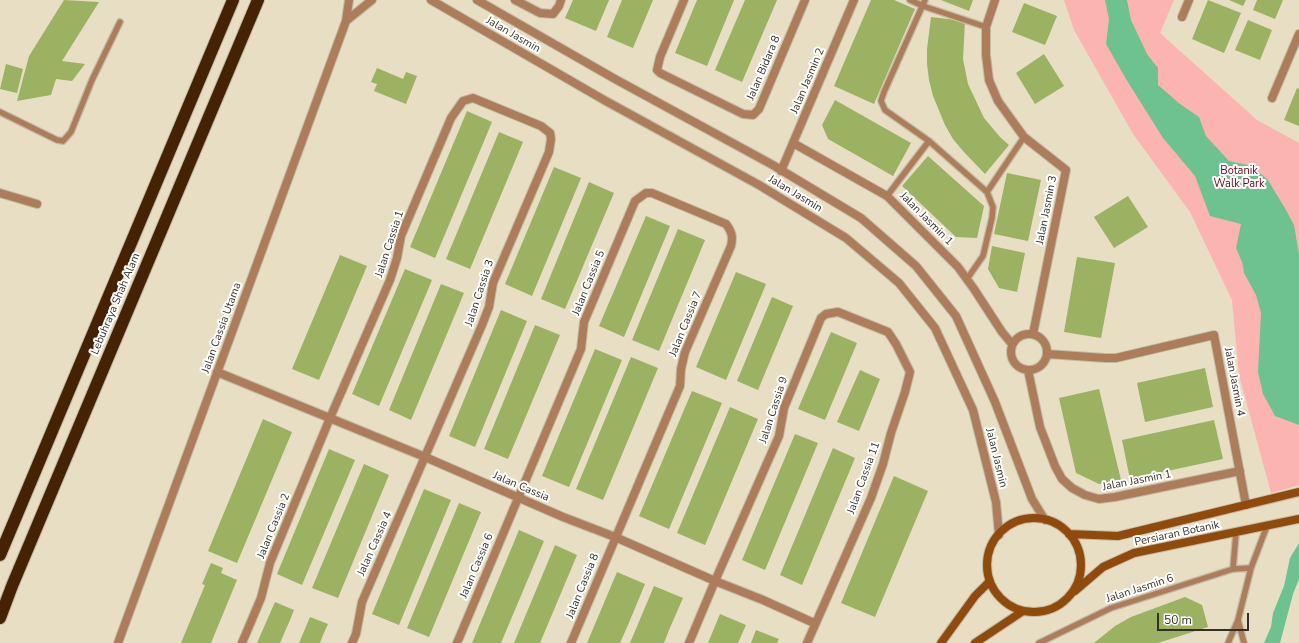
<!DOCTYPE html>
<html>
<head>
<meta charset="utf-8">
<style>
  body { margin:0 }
  #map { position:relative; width:1299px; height:643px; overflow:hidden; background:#e7dec4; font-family:"Nunito Sans",sans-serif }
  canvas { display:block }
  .scale { position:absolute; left:1157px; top:613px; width:92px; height:18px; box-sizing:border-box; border:2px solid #343027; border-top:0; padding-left:5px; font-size:12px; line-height:14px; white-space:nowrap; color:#343027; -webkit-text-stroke:3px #fff; paint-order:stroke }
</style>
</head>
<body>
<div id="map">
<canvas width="1299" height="643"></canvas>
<div class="scale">50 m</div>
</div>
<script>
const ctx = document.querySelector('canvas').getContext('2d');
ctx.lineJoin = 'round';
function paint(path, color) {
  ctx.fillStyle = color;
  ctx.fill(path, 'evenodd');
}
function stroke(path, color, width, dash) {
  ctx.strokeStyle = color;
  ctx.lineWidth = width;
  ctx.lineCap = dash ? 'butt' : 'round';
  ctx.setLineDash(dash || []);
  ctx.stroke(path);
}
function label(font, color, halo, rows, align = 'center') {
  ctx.font = font + ' "Nunito Sans",sans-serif';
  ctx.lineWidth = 4;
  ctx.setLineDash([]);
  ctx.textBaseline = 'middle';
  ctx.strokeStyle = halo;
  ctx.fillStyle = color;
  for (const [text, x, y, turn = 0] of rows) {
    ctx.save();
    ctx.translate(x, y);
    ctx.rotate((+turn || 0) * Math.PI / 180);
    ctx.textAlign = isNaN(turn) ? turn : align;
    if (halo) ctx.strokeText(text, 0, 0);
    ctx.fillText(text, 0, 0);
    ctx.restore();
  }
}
paint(new Path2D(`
  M1064 0H1174L1160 33 1257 120 1299 143V485L1271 493 1239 375 1232 300 1190 212 1133 134 1074 30Z`), '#fcb4b1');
paint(new Path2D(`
  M1105 0H1127L1131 20 1147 54 1158 68V85L1180 104 1199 117 1206 136 1229 161 1252 166 1268 180 1286 210 1294 225 1299 254V425L1275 416 1263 394 1258 372 1261 313 1256 295 1244 273 1242 262 1236 248 1241 224 1210 216 1195 176 1163 138 1126 79 1106 44 1109 19Z
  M1299 543V579L1293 594 1280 643H1264L1271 627 1273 613 1284 586 1290 558Z`), '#6ec290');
paint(new Path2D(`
  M64 0 99 2 62 61 85 64 72 81 56 79 51 95 17 101 29 56Z
  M573 0H609L596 31 565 18Z
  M622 0H653L633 48 607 37Z
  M697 0H734L707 66 675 53Z
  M745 0H777L742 82 715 70Z
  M871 0H894L915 9 874 104 834 86Z
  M941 0H973L969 11Z
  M1208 0 1241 13 1224 53 1192 39Z
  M1229 0H1246L1243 6Z
  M1257 0H1283L1275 19 1253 10Z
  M1024 3 1057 16 1045 45 1012 32Z
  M931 17 965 21 963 59 968 84 984 118 1000 137 1009 145 985 174 963 151 953 139 945 125 933 96 929 80 927 64V49Z
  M1248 20 1272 30 1260 60 1235 50Z
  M1044 54 1064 86 1035 104 1016 73Z
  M6 64 23 69 17 93 0 89Z
  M377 68 403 79 406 72 417 76 406 104 374 91 377 84 371 82Z
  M1297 88 1299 89V126L1284 120Z
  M835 100 911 143 893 176 828 139 822 125Z
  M467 111 492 122 435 258 410 247Z
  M499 132 523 142 470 269 446 259Z
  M928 156 984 206 977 238 956 237 902 186Z
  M554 167 581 178 532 296 505 284Z
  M1007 173 1041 180 1028 241 994 234Z
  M589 182 614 193 565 309 541 299Z
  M1128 196 1148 227 1114 248 1094 217Z
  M646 216 670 226 624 337 599 326Z
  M678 229 705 240 659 351 632 340Z
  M992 246 1025 253 1017 292 999 288 988 269Z
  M340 255 367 266 319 380 292 369Z
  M1077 257 1115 263 1101 338 1064 332Z
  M405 269 432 280 379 406 352 394Z
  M736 272 766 284 726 380 696 367Z
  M441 284 464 293 411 420 389 410Z
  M772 297 793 306 758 390 737 381Z
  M501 310 527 321 475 447 449 436Z
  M535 325 560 335 508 459 484 449Z
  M831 332 857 343 825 420 798 409Z
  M595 349 622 360 569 487 542 476Z
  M631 357 658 368 603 500 576 489Z
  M1205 368 1213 407 1145 422 1137 383Z
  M860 370 880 379 859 431 837 422Z
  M1099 389 1121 480 1099 484 1076 473 1059 398Z
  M692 391 722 403 669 529 639 516Z
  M730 407 758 419 705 545 677 533Z
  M263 419 292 432 237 563 208 551Z
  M1214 420 1223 459 1130 479 1122 440Z
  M795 434 818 443 765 570 742 560Z
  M833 448 855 458 802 585 780 575Z
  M329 449 355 460 302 585 277 574Z
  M364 464 389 475 338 598 312 588Z
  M894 476 928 491 875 617 841 603Z
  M424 489 451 500 399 625 372 614Z
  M459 503 481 512 429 637 407 628Z
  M519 530 544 541 501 643H472Z
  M555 545 577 555 540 643H514Z
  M211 563 223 568 221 573 237 580 211 643H181L205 585 202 584Z
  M617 572 645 584 628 625 620 643H587Z
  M654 586 683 598 669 630 664 643H630Z
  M1185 597 1202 605 1208 627 1158 643H1094L1115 626 1131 617Z
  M275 602 294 610 290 620 280 643H257Z
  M720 614 746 625 738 643H708Z
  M310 617 328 624 323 635 320 643H299Z
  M756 630 779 639 777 643H751Z`), '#9ab262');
const lane = new Path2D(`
  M910 0 923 6 986 27
  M925 0 884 92 881 101 885 110 929 141 987 192 993 207 992 218 983 256 967 279
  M0 112 57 140 63 141 71 132 92 80 120 22
  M987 192 1024 137
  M887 196 929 141
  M1233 569 1236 533
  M1238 620 1244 643
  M1039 643 1111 608 1233 569 1251 568
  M1228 643 1238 620 1251 568 1267 526`);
const street = new Path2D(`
  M431 0 604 100 759 185 846 238 899 283 935 328 973 410 996 502 999 535
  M477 0 615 79 771 164 861 218 916 266 956 316 995 402 1032 499 1045 520
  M515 0 540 13 553 14 559 6 561 0
  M684 0 660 57 657 70 660 73 743 114 753 115 759 109 805 0
  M995 0 986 27V55L989 80 998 101 1024 137 1066 170 1033 334
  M1182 17 1189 0
  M346 21 372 0
  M1272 98 1299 34
  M793 143 887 196 958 267 974 289 1002 332 1012 344
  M781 171 854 0
  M0 193 37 204
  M1011 352a18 18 0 1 1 36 0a18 18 0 1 1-36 0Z
  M1047 354 1105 358H1116L1214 335 1246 505
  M1028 370 1040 427 1055 466 1062 479 1072 488 1085 495 1099 499 1115 497 1240 471
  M217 372 425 457 563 517 615 537 715 581 763 600 814 623
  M118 643 346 21 349 0
  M242 643 261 598 270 563 330 418 390 280 397 258 401 236 451 118 463 101 473 98 541 126 550 133 551 139 549 152 493 283 489 307 482 325 362 602 356 634 352 643
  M457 643 581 349 584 322 635 201 646 193H652L726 224C732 232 733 237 731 246L685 352 681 369 680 386 571 643
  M689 643 715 581 779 436 784 408 821 318 826 314 838 312 888 332 896 344 910 372 905 392 891 433 883 464 871 498 807 643`);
const secondary = new Path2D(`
  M987 565a47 47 0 1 1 94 0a47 47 0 1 1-94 0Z
  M1069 534 1118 536 1299 492
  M1075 591 1103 567 1134 553 1299 519
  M941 643 975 596 990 581
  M975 643 1023 611`);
const highway = new Path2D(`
  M0 555 233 0
  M0 618 12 586 258 0`);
stroke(lane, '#c3bba5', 8);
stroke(street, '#c3bba5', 10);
stroke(secondary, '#c3bba5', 10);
stroke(highway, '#c3bba5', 14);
stroke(lane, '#ad7d5b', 5.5);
stroke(street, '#ad7d5b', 8);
stroke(secondary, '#904b0c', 8);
stroke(highway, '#462204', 12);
label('11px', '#343027', '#fff', [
  ["Jalan Jasmin",513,35,30],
  ["Jalan Bidara 8",764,68,-67],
  ["Jalan Jasmin 2",808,81,-67],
  ["Jalan Jasmin",795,194,31],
  ["Jalan Jasmin 3",1047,210,-79],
  ["Jalan Jasmin 1",926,219,45],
  ["Jalan Cassia 1",390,244,-72],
  ["Jalan Cassia 5",589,283,-68],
  ["Jalan Cassia 3",480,293,-72],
  ["Lebuhraya Shah Alam",116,304,-67],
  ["Jalan Cassia 7",686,324,-68],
  ["Jalan Cassia Utama",222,328,-70],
  ["Jalan Jasmin 4",1234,382,79],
  ["Jalan Cassia 9",774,410,-72],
  ["Jalan Jasmin",996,458,76],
  ["Jalan Cassia 11",864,478,-70],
  ["Jalan Jasmin 1",1137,481,-11],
  ["Jalan Cassia",521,487,23],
  ["Jalan Cassia 2",274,526,-68],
  ["Persiaran Botanik",1177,534,-12],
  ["Jalan Cassia 4",375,544,-66],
  ["Jalan Cassia 6",477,566,-67],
  ["Jalan Cassia 8",583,586,-68],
  ["Jalan Jasmin 6",1140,589,-18]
]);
label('11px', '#6f0014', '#fff', [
  ["Botanik",1239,171],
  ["Walk Park",1239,184]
]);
</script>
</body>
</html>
